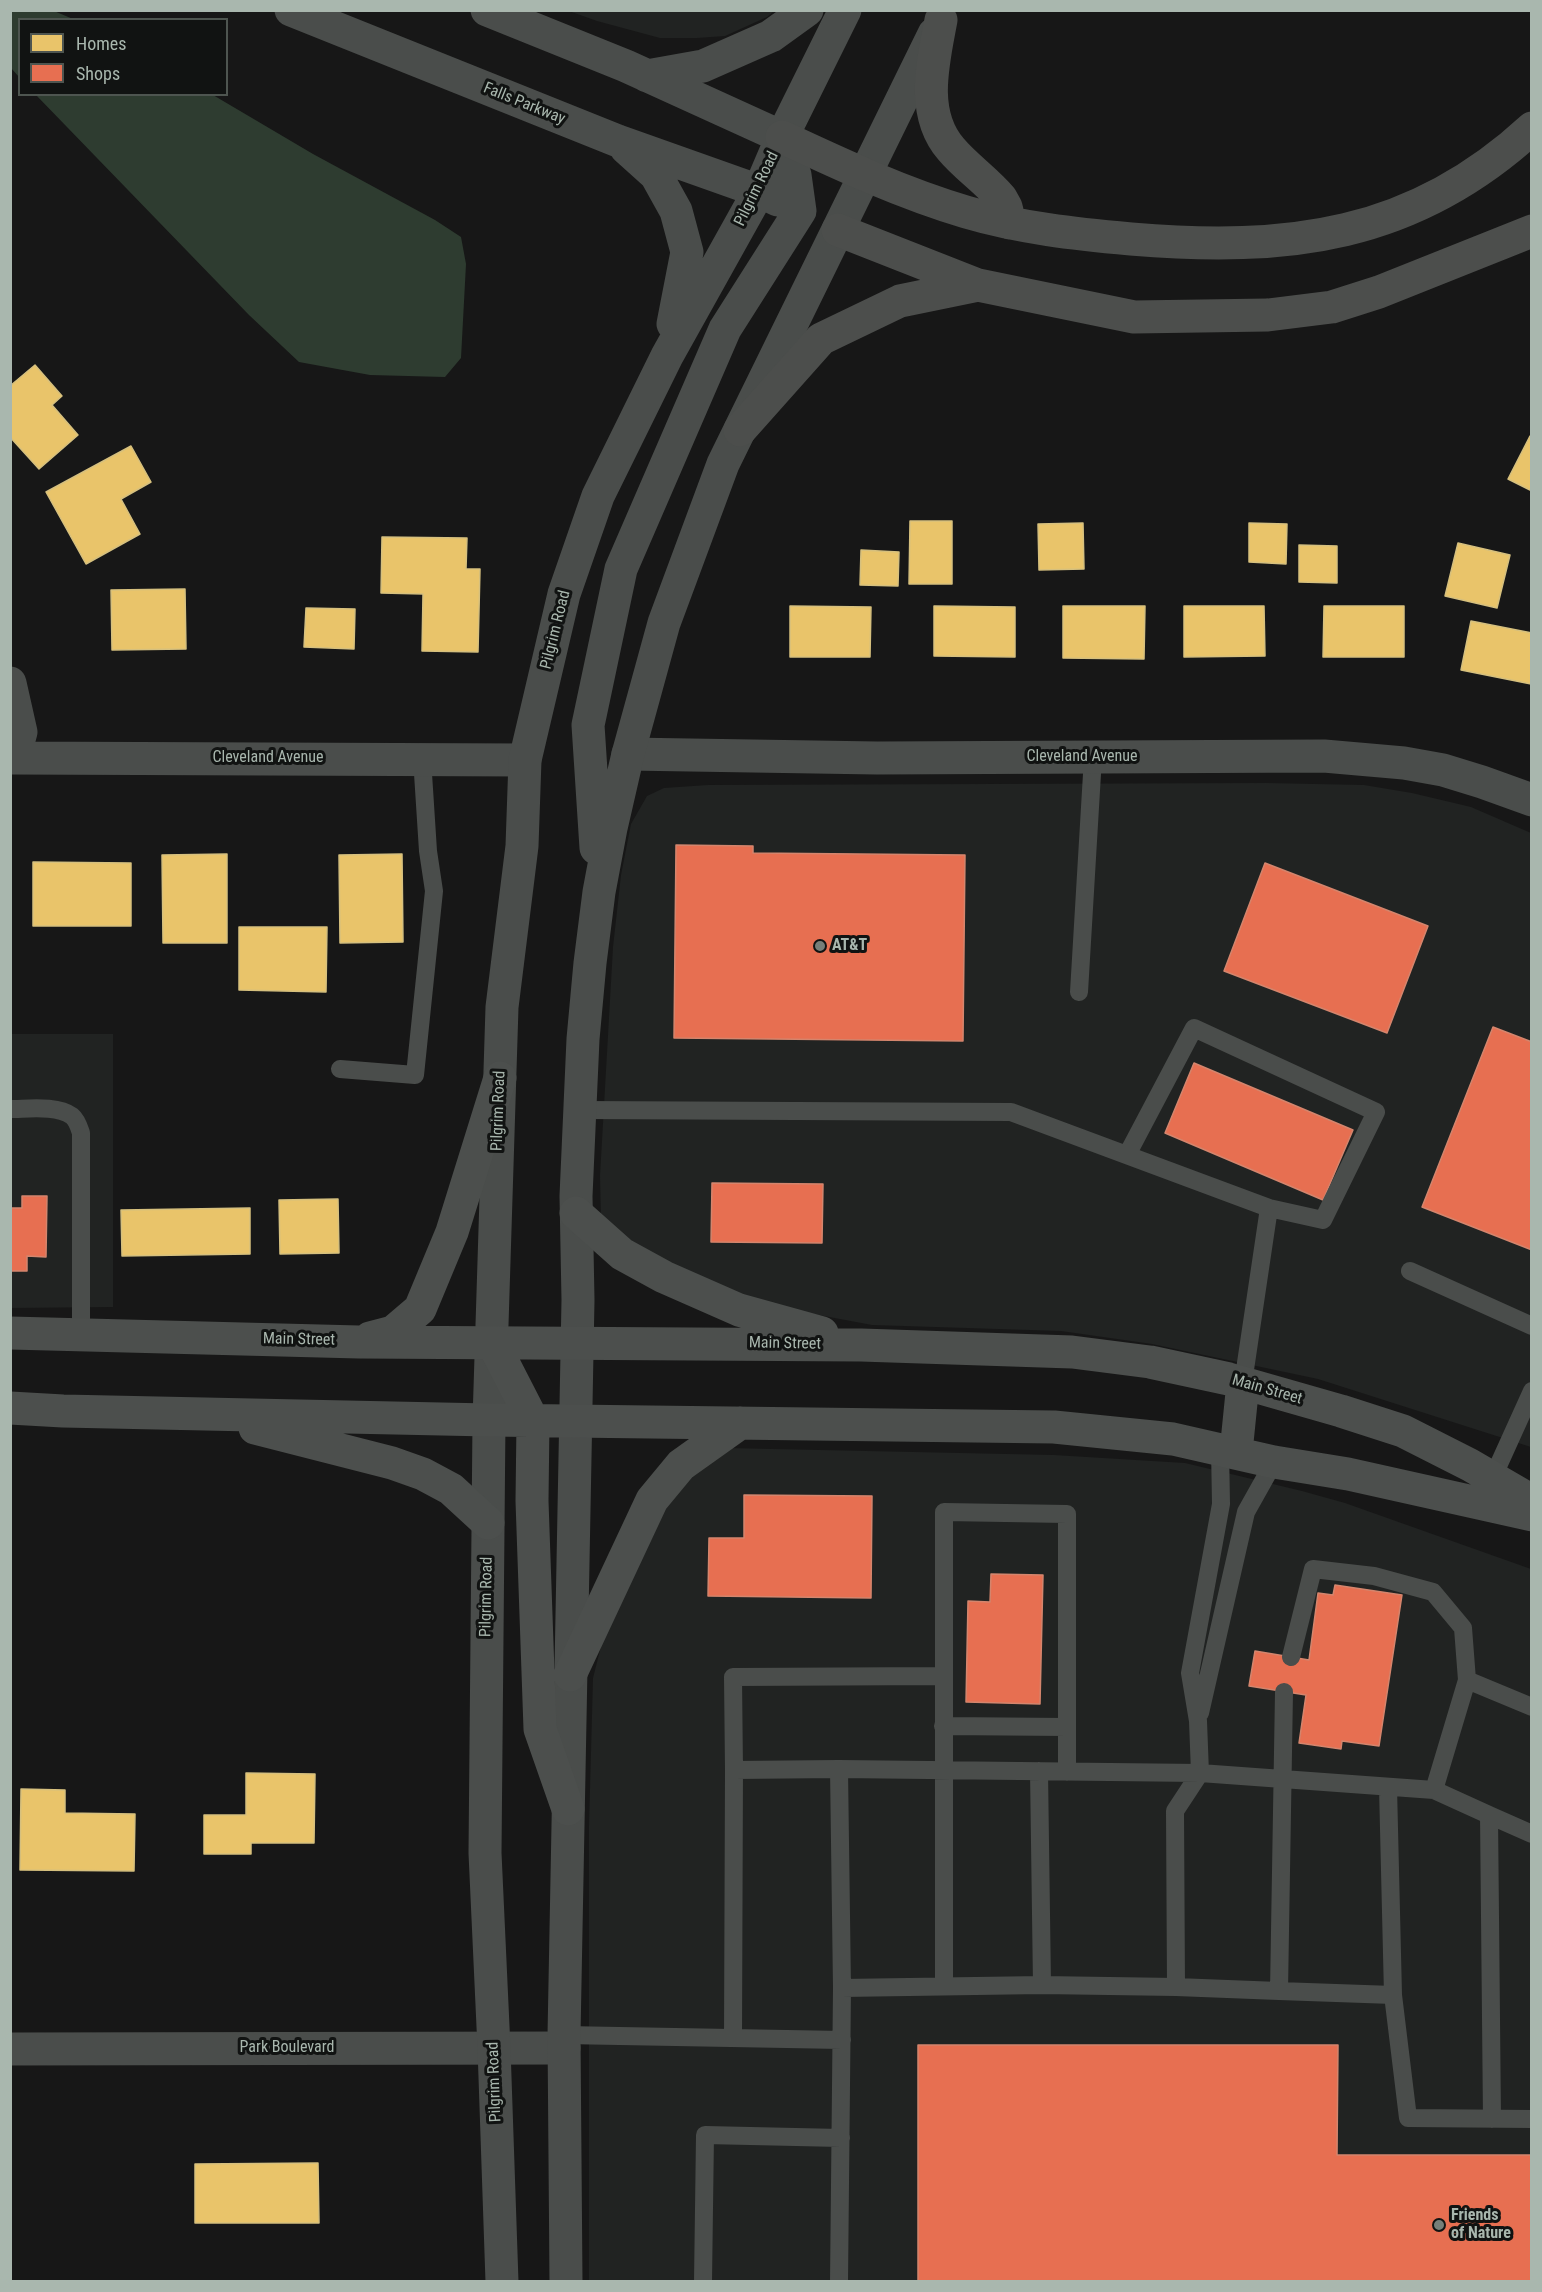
<!DOCTYPE html>
<html>
<head>
<meta charset="utf-8">
<style>
  body { margin:0 }
  #map { position:relative; width:1542px; height:2292px; overflow:hidden; background:#171717; font-family:"Roboto Condensed",sans-serif }
  canvas { display:block }
  .frame { position:absolute; inset:0; border:12px solid #a9b7ae; pointer-events:none }
  .legend { position:absolute; left:18px; top:18px; width:210px; height:78px; box-sizing:border-box; background:#111312; border:2px solid #4e5550; margin:0; padding:8px 10px; list-style:none; font-size:18px; color:#a9b7ae }
  .legend li { display:flex; align-items:center; gap:12px; height:30px }
  .legend b { width:30px; border:2px solid #4e5550 }
</style>
</head>
<body>
<div id="map">
<canvas width="1542" height="2292"></canvas>
<div class="frame"></div>
<ul class="legend">
<li><b style="height:16px;background:#e9c46a"></b>Homes</li>
<li><b style="height:16px;background:#e76f51"></b>Shops</li>
</ul>
</div>
<script>
const ctx = document.querySelector('canvas').getContext('2d');
ctx.lineJoin = 'round';
function paint(path, color) {
  ctx.fillStyle = color;
  ctx.fill(path, 'evenodd');
}
function stroke(path, color, width, dash) {
  ctx.strokeStyle = color;
  ctx.lineWidth = width;
  ctx.lineCap = dash ? 'butt' : 'round';
  ctx.setLineDash(dash || []);
  ctx.stroke(path);
}
function label(font, color, halo, rows, align = 'center') {
  ctx.font = font + ' "Roboto Condensed",sans-serif';
  ctx.lineWidth = 6;
  ctx.setLineDash([]);
  ctx.textBaseline = 'middle';
  ctx.strokeStyle = halo;
  ctx.fillStyle = color;
  for (const [text, x, y, turn = 0] of rows) {
    ctx.save();
    ctx.translate(x, y);
    ctx.rotate((+turn || 0) * Math.PI / 180);
    ctx.textAlign = isNaN(turn) ? turn : align;
    if (halo) ctx.strokeText(text, 0, 0);
    ctx.fillText(text, 0, 0);
    ctx.restore();
  }
}
paint(new Path2D(`
  M569 11H774L767 17 725 36 697 38H660L597 21Z
  M1266 783 1364 785 1412 793 1471 807 1531 833V1447L1318 1379 1152 1344 1061 1331 872 1325 808 1313 634 1265 601 1219 600 1176 613 947 621 875 631 824 647 796 664 788 708 785Z
  M10 1034H113V1307L11 1308Z
  M726 1448 1054 1455 1185 1463 1302 1491 1345 1503 1531 1569V2281L589 2282V1826L593 1678 616 1587 648 1486Z`), '#212322');
paint(new Path2D(`
  M11 10 54 11 73 19 20 20 19 77 11 68Z
  M36 95H213L313 154 435 220 461 237 466 264 461 358 445 377 370 375 299 362 249 315Z`), '#2e3c30');
const homes = new Path2D(`
  M35 365 62 396 52 405 78 435 39 469 10 437V386Z
  M1530 436 1532 437V491L1508 479Z
  M131 446 151 482 121 499 140 534 86 564 46 492Z
  M910 521H952V584H909Z
  M1083 523 1084 569 1039 570 1038 524Z
  M1249 523 1287 524 1286 564 1249 562Z
  M382 537 467 538 466 569H480L478 652 422 651 423 594 381 593Z
  M1458 543 1510 555 1497 608 1445 596Z
  M1299 545 1337 546V583L1299 582Z
  M861 550 899 552 898 586 860 585Z
  M185 589 186 649 112 650 111 590Z
  M790 606 871 607 870 657H790Z
  M934 606 1015 607V657L934 656Z
  M1063 606H1145L1144 659 1063 658Z
  M1184 606H1264L1265 656 1184 657Z
  M1324 606H1404V657H1323Z
  M306 608 355 609 354 649 304 647Z
  M1471 621 1532 633 1531 684 1461 670Z
  M227 854V943H163L162 855Z
  M402 854 403 942 340 943 339 855Z
  M33 862 131 863V926H33Z
  M239 927H327L326 992 239 990Z
  M338 1199 339 1253 280 1254 279 1200Z
  M250 1208V1254L122 1256 121 1210Z
  M246 1773 315 1774 314 1843H251V1854H204V1815H246Z
  M21 1789 65 1790V1813L135 1814 134 1871 20 1870Z
  M318 2163 319 2223H195V2164Z`);
paint(homes, '#e9c46a');
stroke(homes, '#d6c07e', 1.5);
const shops = new Path2D(`
  M676 845 753 846V853L965 855 963 1041 674 1038Z
  M1265 863 1428 926 1387 1033 1224 971Z
  M1493 1027 1532 1042V1250L1422 1207Z
  M1194 1063 1353 1130 1323 1200 1165 1133Z
  M712 1183 823 1184 822 1243 711 1242Z
  M22 1196H47L46 1257 27 1256V1271H10V1208H22Z
  M744 1495 872 1496 871 1598 708 1596 709 1538H744Z
  M991 1574 1043 1575 1040 1704 966 1702 968 1601 990 1602Z
  M1335 1585 1402 1595 1379 1746 1342 1741 1341 1749 1299 1743 1306 1695 1249 1686 1255 1651 1309 1660 1318 1593 1333 1595Z
  M918 2045H1338L1337 2155H1532V2282H918Z`);
paint(shops, '#e76f51');
stroke(shops, '#d4856d', 1.5);
stroke(new Path2D(`
  M1079 992 1093 757
  M340 1069 415 1075 434 891 428 851 422 758
  M10 1109C28 1109 57 1105 72 1116 77 1120 79 1127 81 1133V1335
  M580 1110 1011 1112 1269 1208 1243 1383
  M1127 1155 1194 1028 1376 1112 1323 1220 1269 1208
  M1410 1271 1532 1326
  M1489 1486 1532 1391
  M1291 1657 1313 1569 1374 1576 1433 1592 1463 1628 1467 1680
  M1284 1692 1279 1991 1393 1995 1408 2118 1532 2119
  M1200 1713 1246 1512 1274 1462
  M943 1726 1067 1727
  M839 1769 1200 1773 1434 1790 1467 1680 1532 1707
  M734 1770 733 1677 943 1676
  M1039 1771 1042 1985
  M1388 1787 1393 1995
  M1434 1790 1489 1815 1492 2119
  M1489 1815 1532 1834
  M944 1986V1512L1067 1514V1772
  M1176 1987 1279 1991
  M564 2035 842 2040
  M733 2038 734 1770 839 1769 842 1988
  M703 2282 705 2135 841 2138
  M839 2282 842 1988 1042 1985 1176 1987 1175 1811 1200 1773 1198 1721 1190 1673 1221 1504 1220 1448`), '#4a4d4b', 18);
stroke(new Path2D(`
  M10 683 21 732 14 758
  M628 754 877 758 1324 756 1404 763 1443 770 1482 782 1532 800
  M10 758 525 760
  M10 2049 564 2048`), '#4a4d4b', 33);
stroke(new Path2D(`
  M291 10 618 141 759 191 778 200
  M487 10 626 66 782 137
  M647 76 703 66 771 36 807 10
  M626 148 656 175 676 211 687 252 673 324
  M596 848 588 725 621 569 725 329 800 211 795 175 782 137
  M502 2282 494 2048 485 1853 489 1420 502 1007 522 846 525 760 564 594 598 496 667 356 759 191 782 137 845 10
  M566 2282 564 2035 578 1300 576 1196 583 1039 590 963 599 892 611 828 628 754 664 623 723 464 934 34`), '#4a4d4b', 33);
stroke(new Path2D(`
  M576 1213 622 1254 664 1277 739 1310 822 1333
  M10 1333 359 1342 861 1345 1072 1352 1150 1362 1229 1379 1341 1411 1403 1431 1470 1465 1532 1501
  M370 1338 393 1332 420 1309 452 1232 500 1078
  M493 1343 533 1421 532 1501 540 1729 568 1809
  M10 1408 63 1411 489 1420 1054 1427 1173 1439 1274 1462 1348 1474 1532 1515
  M255 1428 392 1463 423 1474 451 1489 488 1523
  M1236 1452 1243 1383
  M570 1675 652 1500 681 1465 740 1423`), '#4c4f4d', 33);
stroke(new Path2D(`
  M941 20C933 63 920 113 951 149 966 167 986 180 1001 198L1006 207 1010 223
  M782 137C842 165 902 193 966 212 1020 228 1076 234 1131 239 1287 252 1413 238 1532 128
  M838 230 978 285 1134 317 1268 315 1332 307 1379 292 1532 231
  M740 430 821 339 900 301 978 285`), '#4c4e4c', 33);
for (const [x, y, r, color] of [
  [820,946,6,"#767f79"],
  [1439,2225,6,"#767f79"]
]) {
  const dot = new Path2D();
  dot.arc(x, y, r, 0, 2 * Math.PI);
  ctx.fillStyle = color;
  ctx.fill(dot);
  stroke(dot, '#111312', 2);
}
label('16px', '#a9b7ae', '#111312', [
  ["Falls Parkway",524,104,22],
  ["Pilgrim Road",757,189,-64],
  ["Pilgrim Road",556,630,-76],
  ["Cleveland Avenue",1082,757],
  ["Cleveland Avenue",268,758],
  ["Pilgrim Road",499,1111,-88],
  ["Main Street",299,1340,1],
  ["Main Street",785,1344,1],
  ["Main Street",1267,1390,16],
  ["Pilgrim Road",487,1597,-89],
  ["Park Boulevard",287,2048],
  ["Pilgrim Road",495,2082,-92]
]);
label('bold 16px', '#a9b7ae', '#111312', [
  ["AT&T",832,946],
  ["Friends",1451,2216],
  ["of Nature",1451,2234]
], 'left');
</script>
</body>
</html>
